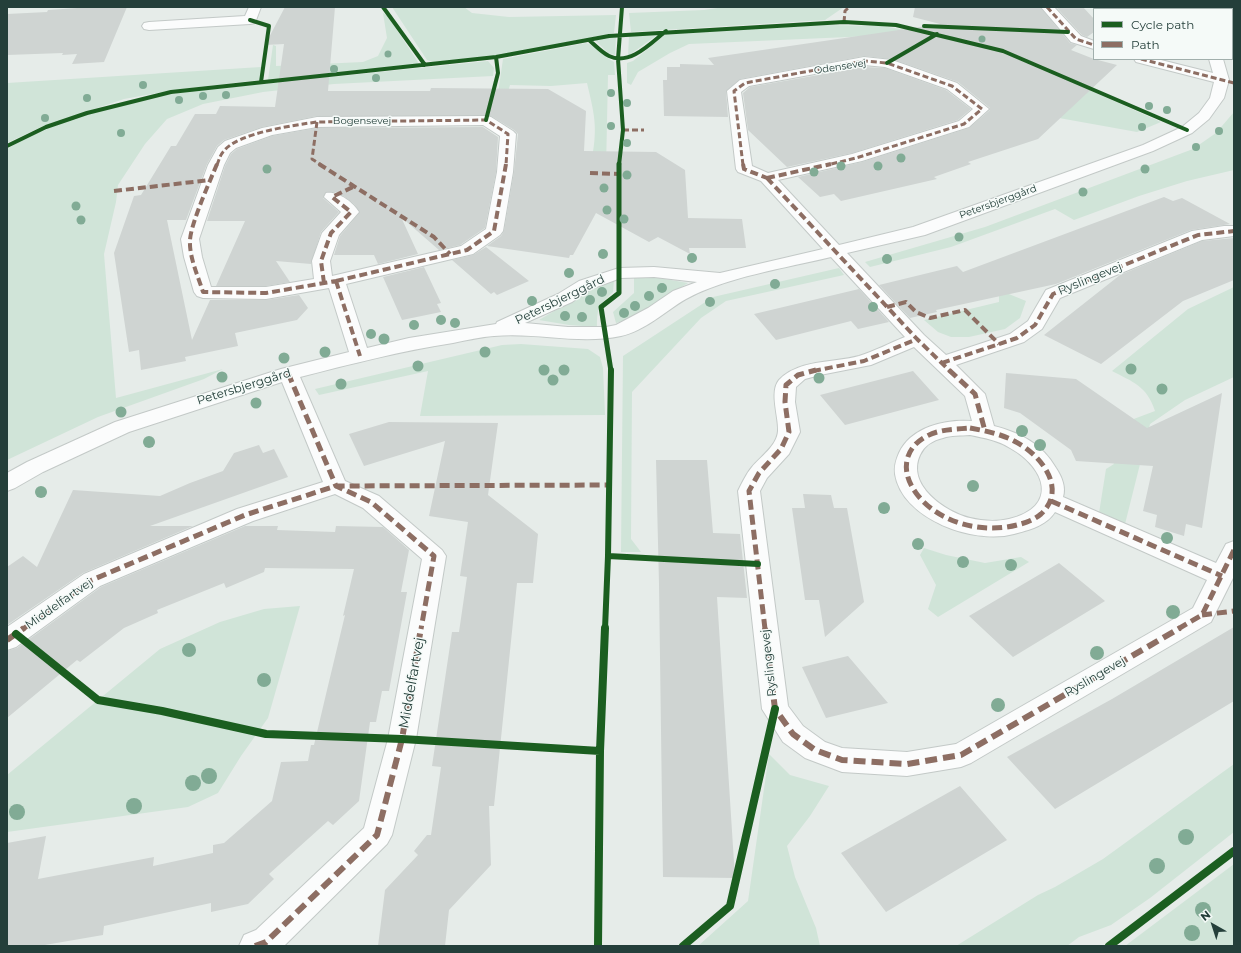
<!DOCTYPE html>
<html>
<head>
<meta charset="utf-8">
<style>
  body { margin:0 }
  #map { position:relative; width:1241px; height:953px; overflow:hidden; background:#e6ece9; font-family:Montserrat,sans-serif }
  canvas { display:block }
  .frame { position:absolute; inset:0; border:8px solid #243f3a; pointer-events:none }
  .legend { position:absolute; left:1093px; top:8px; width:140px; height:52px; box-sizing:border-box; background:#f5faf8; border:1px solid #a1afac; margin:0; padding:5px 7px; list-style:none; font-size:12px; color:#243f3a }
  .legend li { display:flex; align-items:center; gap:8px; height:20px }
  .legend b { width:20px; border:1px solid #a1afac }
  .north { position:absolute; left:1193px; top:905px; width:40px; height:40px; -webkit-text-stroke:3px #f5faf8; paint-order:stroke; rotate:321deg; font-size:11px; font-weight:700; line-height:16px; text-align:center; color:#243f3a }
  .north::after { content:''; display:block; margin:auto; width:14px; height:18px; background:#243f3a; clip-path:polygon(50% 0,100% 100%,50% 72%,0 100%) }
</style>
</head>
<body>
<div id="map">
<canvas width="1241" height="953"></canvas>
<div class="frame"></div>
<ul class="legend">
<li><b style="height:5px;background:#1b5e20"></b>Cycle path</li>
<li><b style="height:5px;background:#8d6e63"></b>Path</li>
</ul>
<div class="north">N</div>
</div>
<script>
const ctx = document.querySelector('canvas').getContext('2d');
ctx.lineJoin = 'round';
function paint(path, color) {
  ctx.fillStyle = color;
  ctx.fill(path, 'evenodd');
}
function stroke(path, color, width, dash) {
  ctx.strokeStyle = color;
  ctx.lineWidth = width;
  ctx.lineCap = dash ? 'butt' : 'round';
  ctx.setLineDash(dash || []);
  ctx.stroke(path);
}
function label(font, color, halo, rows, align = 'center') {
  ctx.font = font + ' Montserrat,sans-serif';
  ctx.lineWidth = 3;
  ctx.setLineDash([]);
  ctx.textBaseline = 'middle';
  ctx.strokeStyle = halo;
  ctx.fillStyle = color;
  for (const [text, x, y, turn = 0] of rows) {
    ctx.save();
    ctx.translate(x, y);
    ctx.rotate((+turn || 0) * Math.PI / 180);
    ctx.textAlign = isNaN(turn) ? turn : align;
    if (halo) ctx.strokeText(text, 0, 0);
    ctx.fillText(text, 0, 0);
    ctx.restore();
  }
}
paint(new Path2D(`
  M392 7H464L472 13 509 17 616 15 614 33 502 55 433 62 427 60Z
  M724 7H844L825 20 631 32 629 13 704 10Z
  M383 13 387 15 418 62 417 64 268 80 273 45 276 46V66L363 62 378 56 387 38Z
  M825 25 882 26 931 34 887 59 878 57 871 36 689 44 670 53 638 72 631 85 627 83V63L633 61 666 34 677 32Z
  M660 33 628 56 629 36Z
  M616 37 615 55 608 53 595 40Z
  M586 43C596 45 604 57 614 62L615 75H608L606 169 592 158C598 126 594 113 587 83L551 86 510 85 500 118 495 114 503 59Z
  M1013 56 1161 122 1137 132 1059 118Z
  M488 61 494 68 493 76 334 84 263 92 203 104 167 119 145 144 118 185 116 202 104 254 116 398 223 369 204 379 98 417 7 460V149C57 118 126 102 183 92Z
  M261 67 260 80 174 90 124 99 41 127 7 143V83Z
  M1234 112V170L1187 181 1139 196 1074 220 1055 209 951 247 870 267 865 262 985 227 1193 149 1216 133Z
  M839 268 844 275 726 301 701 318 632 392 631 539 641 552H621L623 356 713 297Z
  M648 276 688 283 630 319 616 323 613 312 634 293V277Z
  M614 280 613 292C599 306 597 306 597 327L569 325 539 320 595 287Z
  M1234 287V377L1185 400 1150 424 1125 524 1099 513 1106 469 1114 464 1099 432 1155 411C1147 386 1133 382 1112 371L1188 309Z
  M999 290 1026 301 1020 318 1005 329 969 337H951L938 332 924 320 999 302Z
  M521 344 588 349 600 357 603 368 605 415 420 416 428 371 319 395 315 389 502 345Z
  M924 548 946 555 985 563 1021 557 1029 562 938 617 928 609 936 585 920 555Z
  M300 606 268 718 241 756 218 793 188 807 7 832V775L160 649 220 622 264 609Z
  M769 754 790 775 829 786 810 816 787 846 795 877 816 928 820 946H698L748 901Z
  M1234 764V832L1150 898 1111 925 1079 937 1067 946H956L1038 895 1055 887 1103 859Z
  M1234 864V946H1125Z`), '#d0e4d8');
paint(new Path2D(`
  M92 7H127L104 62 72 64 77 54 62 55 63 53 7 55V14L47 12 48 10Z
  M285 7H335L328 91H430L431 88 548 89 586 111 584 151 656 152 685 170 688 218 742 219 746 248H689L690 254 658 237 649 242 596 213 573 255H570L569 258 487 246 501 236 504 231 514 172 518 134 514 130 491 116H317L262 127 224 140 217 146 207 164 186 220H167L192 340 210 300H266L299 295 308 308 297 320 235 333 238 346 185 357 186 361 141 370 139 350 129 352 114 253 134 196 141 195 171 146H176L195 114H216L220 106 275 107 284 44 265 45Z
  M915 7H1040L1070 43 1077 45 1071 50 1094 59 1117 65 1038 139 968 162 971 164 934 177 937 179 841 201 834 194 820 197 798 177 862 162 969 128 990 110V108L958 82 892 59 864 56 740 79 726 91 728 117 664 116 663 80H667V67H680V64L714 65 708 58 940 24 913 17Z
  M1056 7H1083L1094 19V32L1087 37 1082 35Z
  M864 67 885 68 946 90 971 109 958 120 852 153 787 167 748 130 743 93 750 87Z
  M483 127 498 137 496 172 485 228 460 245 439 250 401 217 418 254 378 264 374 255H334L340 236 360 212 354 204 345 197 336 192H326L323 198 339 212 321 232 311 264 276 261 290 282 266 286H216L245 221H207L225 166 231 154 237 149 272 136 317 128Z
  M1164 197 1173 201 1182 198 1230 224 1191 230 1056 284 936 310 937 312 910 318 879 285 957 266 963 272Z
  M1234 238V280L1183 301 1101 364 1044 335 1120 275 1202 241Z
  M486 247 529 281 497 295 494 292 491 294 452 260 473 255Z
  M424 267 441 303 437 304 441 312 402 320 383 277Z
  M859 289 889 322 858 329 851 321 776 340 754 314Z
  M913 371 939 400 845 425 820 395Z
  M1006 373 1076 379 1147 428 1222 393 1202 528 1186 524 1184 536 1155 527 1157 515 1143 511 1153 466 1076 461 1071 450 1020 413 1004 408Z
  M389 422 498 423 488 495 538 534 533 583H517L494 806H489L491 865 449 910 445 946H378L385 890 418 855 414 851 427 835H431L441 767 432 766 452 632H459L467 577 460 576 468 522 429 516 445 441 364 466 349 434Z
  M259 445 263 453 274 449 288 477 150 526H193L83 573 7 625V567L23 556 37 567 73 490 160 496 190 483 223 471 234 453Z
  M656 460H707L713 533 740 534 747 598 717 597 735 878 663 877 659 584Z
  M803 494 831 495 834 508H847L864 602 825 637 819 600H805L792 508H805Z
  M245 526H278L277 530 335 532 336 526 383 527 409 550 401 592H407L389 691H382L376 722H370L359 801 333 825 328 821 269 874 274 879 248 904 211 912V903L104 926 103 935 39 946H7V843L46 836 38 879 154 857 153 866 213 853V845L224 843 272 801 281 762 308 761 311 745H314L327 690 345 615 343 616 354 569 265 568 264 572 226 588 224 583 157 610 158 613 124 628 80 662 77 660 7 718V651L17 648 101 587Z
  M1059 563 1105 601 1013 657 969 616Z
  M1234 627V701L1055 809 1007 757 1112 699Z
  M848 656 888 703 826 718 802 667Z
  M960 786 1007 840 886 912 841 853Z`), '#cfd4d2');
const minor = new Path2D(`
  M249 7H261L255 23 250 24 149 30 144 29 142 26 144 23 149 22 245 16Z
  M1041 7H1054L1081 36 1094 41V49L1071 42Z
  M1164 7H1177L1178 9H1165Z
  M864 57 892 60 957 83 989 109 969 127 862 161 778 180 839 245 913 227 1143 145 1182 127 1199 113 1210 98 1214 82 1136 62 1134 59H1157L1213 73 1209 59H1223L1229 80 1224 98 1209 119 1192 133 1153 151 925 235 847 253 924 335 946 355 1010 334 1028 321 1046 290 1192 231 1224 226H1234V236L1202 240 1060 298 1042 329 1024 342 956 365 985 394 994 426C1021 433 1042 444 1056 468 1062 477 1066 487 1063 497L1216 563 1226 544 1234 541V576L1211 622 971 763 961 767 907 776 842 772 805 758 783 742 762 709 738 491C742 483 746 474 752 467 760 457 777 446 778 431 779 417 769 392 779 380 799 359 834 363 859 356 875 351 890 343 905 337L831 257C786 268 726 277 686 299 665 311 645 331 621 336 579 345 537 332 494 336 481 337 467 340 453 343 401 351 351 364 300 377L345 481 379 496 442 550 446 556 416 739 392 835 387 844 284 946H239L244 935 256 930 364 828 388 739 422 559 363 508 335 494 253 521 100 586 16 647 7 650V627L84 574 237 509 323 482 282 382 129 432 43 472 15 488 7 491V473L27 462 115 422 281 369 349 352 329 288 266 299 203 298 197 296 194 292 184 257 181 239 208 165 218 147 225 141 262 128 317 117 486 116 491 117 513 131 516 134 513 172 503 231 500 235 473 254 346 284 367 348 409 338 496 324 497 322 558 294 579 281 619 268 654 267 720 273 823 249 761 181 738 172 736 169 727 91 740 80ZM864 65 885 67 947 89 973 109 959 121 852 154 768 173 752 166 741 92 749 86ZM483 125 500 136 497 172 486 229 461 246 332 276 330 261 339 235 359 212C353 202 338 191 326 193L324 197 341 212 322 233 312 261 314 279 266 287H211L202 257 199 239 224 165 230 153 236 148 272 135 317 127ZM654 277 697 282 673 291 648 308 616 325 606 327H568L525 323 572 302 591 289 621 278ZM914 347 965 396 972 421C945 419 911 427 899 453 896 460 894 466 895 474 902 519 974 545 1014 534 1029 530 1046 526 1055 512L1207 580 1193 608 956 744 907 752 842 748 825 742 803 726 788 706 760 491 767 478 789 454 800 432 795 402 796 387 805 379 820 375 871 365ZM970 435C984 438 998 440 1010 448 1046 468 1059 507 1009 519 996 522 982 521 970 518 945 512 906 485 920 455 924 446 933 440 943 438 951 435 961 436 970 435Z`);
stroke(minor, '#c3c9c7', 2);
paint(minor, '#fbfcfc');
stroke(new Path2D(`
  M1047 7 1076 39 1094 45
  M844 22 845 11 849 7
  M1141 59 1234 83
  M317 122 312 159 321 165
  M623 130H644
  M217 165C219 160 220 155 224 151 237 133 295 125 317 122L486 120 508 134 506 165
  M743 165 734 91 745 83 864 61 887 63 952 86 982 109 964 124 856 158 827 165`), '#8d6e63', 3, [6, 3]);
stroke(new Path2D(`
  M217 164C210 181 191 223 190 240 189 257 198 276 203 292L266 293 336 281
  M319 164 434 237 450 254
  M743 164 744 169 767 178
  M590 173 618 174
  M767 178 917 339 950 371
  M767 178 831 164
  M114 191 210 180
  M336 281 360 356
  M336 281 467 250 494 231 506 164
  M324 283 321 261 331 233 351 212 332 197 355 186
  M887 307 906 302 916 312 930 318 965 310 999 344
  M942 363 1017 338 1035 325 1053 294 1198 235 1234 231
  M813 371 864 361 917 339`), '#8d6e63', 4, [8, 4]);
stroke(new Path2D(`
  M949 370 975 394 985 431
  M288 373 336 486 371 502 434 556 421 629
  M970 428C986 431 1002 434 1016 442 1041 455 1068 489 1041 514 1034 520 1025 523 1017 525 982 534 938 523 916 493 897 467 907 441 937 432 948 429 959 429 970 428Z
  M1051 501 1222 576
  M1202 615 1234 611
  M23 629 92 580 245 515 336 486 610 485
  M765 629 749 491 759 473 781 449 789 432 785 402 786 385 798 375 816 370
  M1178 629 1202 615 1234 550`), '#8d6e63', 5, [10, 5]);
stroke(new Path2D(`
  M765 628 775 709 793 734 815 750 842 760 907 764 961 755 1180 628
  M7 640 24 628
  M255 946 266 942 377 835 402 739 421 628`), '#8d6e63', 6, [12, 6]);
stroke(new Path2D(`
  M383 7 425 65
  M250 20 269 26 261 82
  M924 26 1068 32
  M589 40C595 45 601 52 609 56 630 66 651 43 666 31
  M887 63 937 34
  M486 120 498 73 496 57
  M7 146 46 127 87 113 171 92 496 57 609 36 844 22 896 25 1003 51 1187 130
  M619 165 623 130 618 59 622 7`), '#1b5e20', 4);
stroke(new Path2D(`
  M611 371 601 307 619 293V164`), '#1b5e20', 5);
stroke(new Path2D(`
  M608 556 758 564
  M605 629 608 556 611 370`), '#1b5e20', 6);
stroke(new Path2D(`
  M16 634 98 700 162 711 266 734 402 739 600 751
  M598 946 600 751 605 628
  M683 946 730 906 775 709
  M1109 946 1234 851`), '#1b5e20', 8);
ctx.fillStyle = '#81ab95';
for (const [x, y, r] of [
  [982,39,3.5],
  [388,54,3.5],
  [334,69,4],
  [376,78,4],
  [143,85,4],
  [611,93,4],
  [226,95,4],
  [203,96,4],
  [87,98,4],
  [179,100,4],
  [627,103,4],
  [1149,106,4],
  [1167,110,4],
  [45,118,4],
  [611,126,4],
  [1142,127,4],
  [1219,131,4],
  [121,133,4],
  [627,143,4],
  [1196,147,4],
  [901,158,4.5],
  [841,166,4.5],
  [878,166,4.5],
  [267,169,4.5],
  [1145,169,4.5],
  [814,172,4.5],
  [627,175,4.5],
  [604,188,4.5],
  [1083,192,4.5],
  [76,206,4.5],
  [607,210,4.5],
  [624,219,4.5],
  [81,220,4.5],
  [959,237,4.5],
  [603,254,5],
  [692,258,5],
  [887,259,5],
  [569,273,5],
  [775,284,5],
  [662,288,5],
  [602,292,5],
  [649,296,5],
  [590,300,5],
  [532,301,5],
  [710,302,5],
  [635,306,5],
  [873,307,5],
  [624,313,5],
  [565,316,5],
  [582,317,5],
  [441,320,5],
  [455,323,5],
  [414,325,5],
  [371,334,5],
  [384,339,5.5],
  [325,352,5.5],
  [485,352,5.5],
  [284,358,5.5],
  [418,366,5.5],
  [1131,369,5.5],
  [544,370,5.5],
  [564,370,5.5],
  [222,377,5.5],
  [819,378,5.5],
  [553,380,5.5],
  [341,384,5.5],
  [1162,389,5.5],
  [256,403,5.5],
  [121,412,5.5],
  [1022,431,6],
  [149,442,6],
  [1040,445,6],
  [973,486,6],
  [41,492,6],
  [884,508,6],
  [1167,538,6],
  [918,544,6],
  [963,562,6],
  [1011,565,6],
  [1173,612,7],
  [189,650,7],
  [1097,653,7],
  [264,680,7],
  [998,705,7],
  [209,776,8],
  [193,783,8],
  [134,806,8],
  [17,812,8],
  [1186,837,8],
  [1157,866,8],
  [1203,910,8],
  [1192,933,8]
]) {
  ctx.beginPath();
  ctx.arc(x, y, r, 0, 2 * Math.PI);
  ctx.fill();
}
label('10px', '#243f3a', '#f5faf8', [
  ["Odensevej",840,67,-9],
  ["Bogensevej",362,121],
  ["Petersbjerggård",998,202,-20]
]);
label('12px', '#243f3a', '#f5faf8', [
  ["Ryslingevej",1090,279,-22],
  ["Petersbjerggård",560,300,-26],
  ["Petersbjerggård",244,387,-17],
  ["Middelfartvej",59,604,-35],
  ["Ryslingevej",769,663,-96],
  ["Ryslingevej",1095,677,-30]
]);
label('14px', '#243f3a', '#f5faf8', [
  ["Middelfartvej",412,683,-80]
]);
</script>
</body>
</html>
